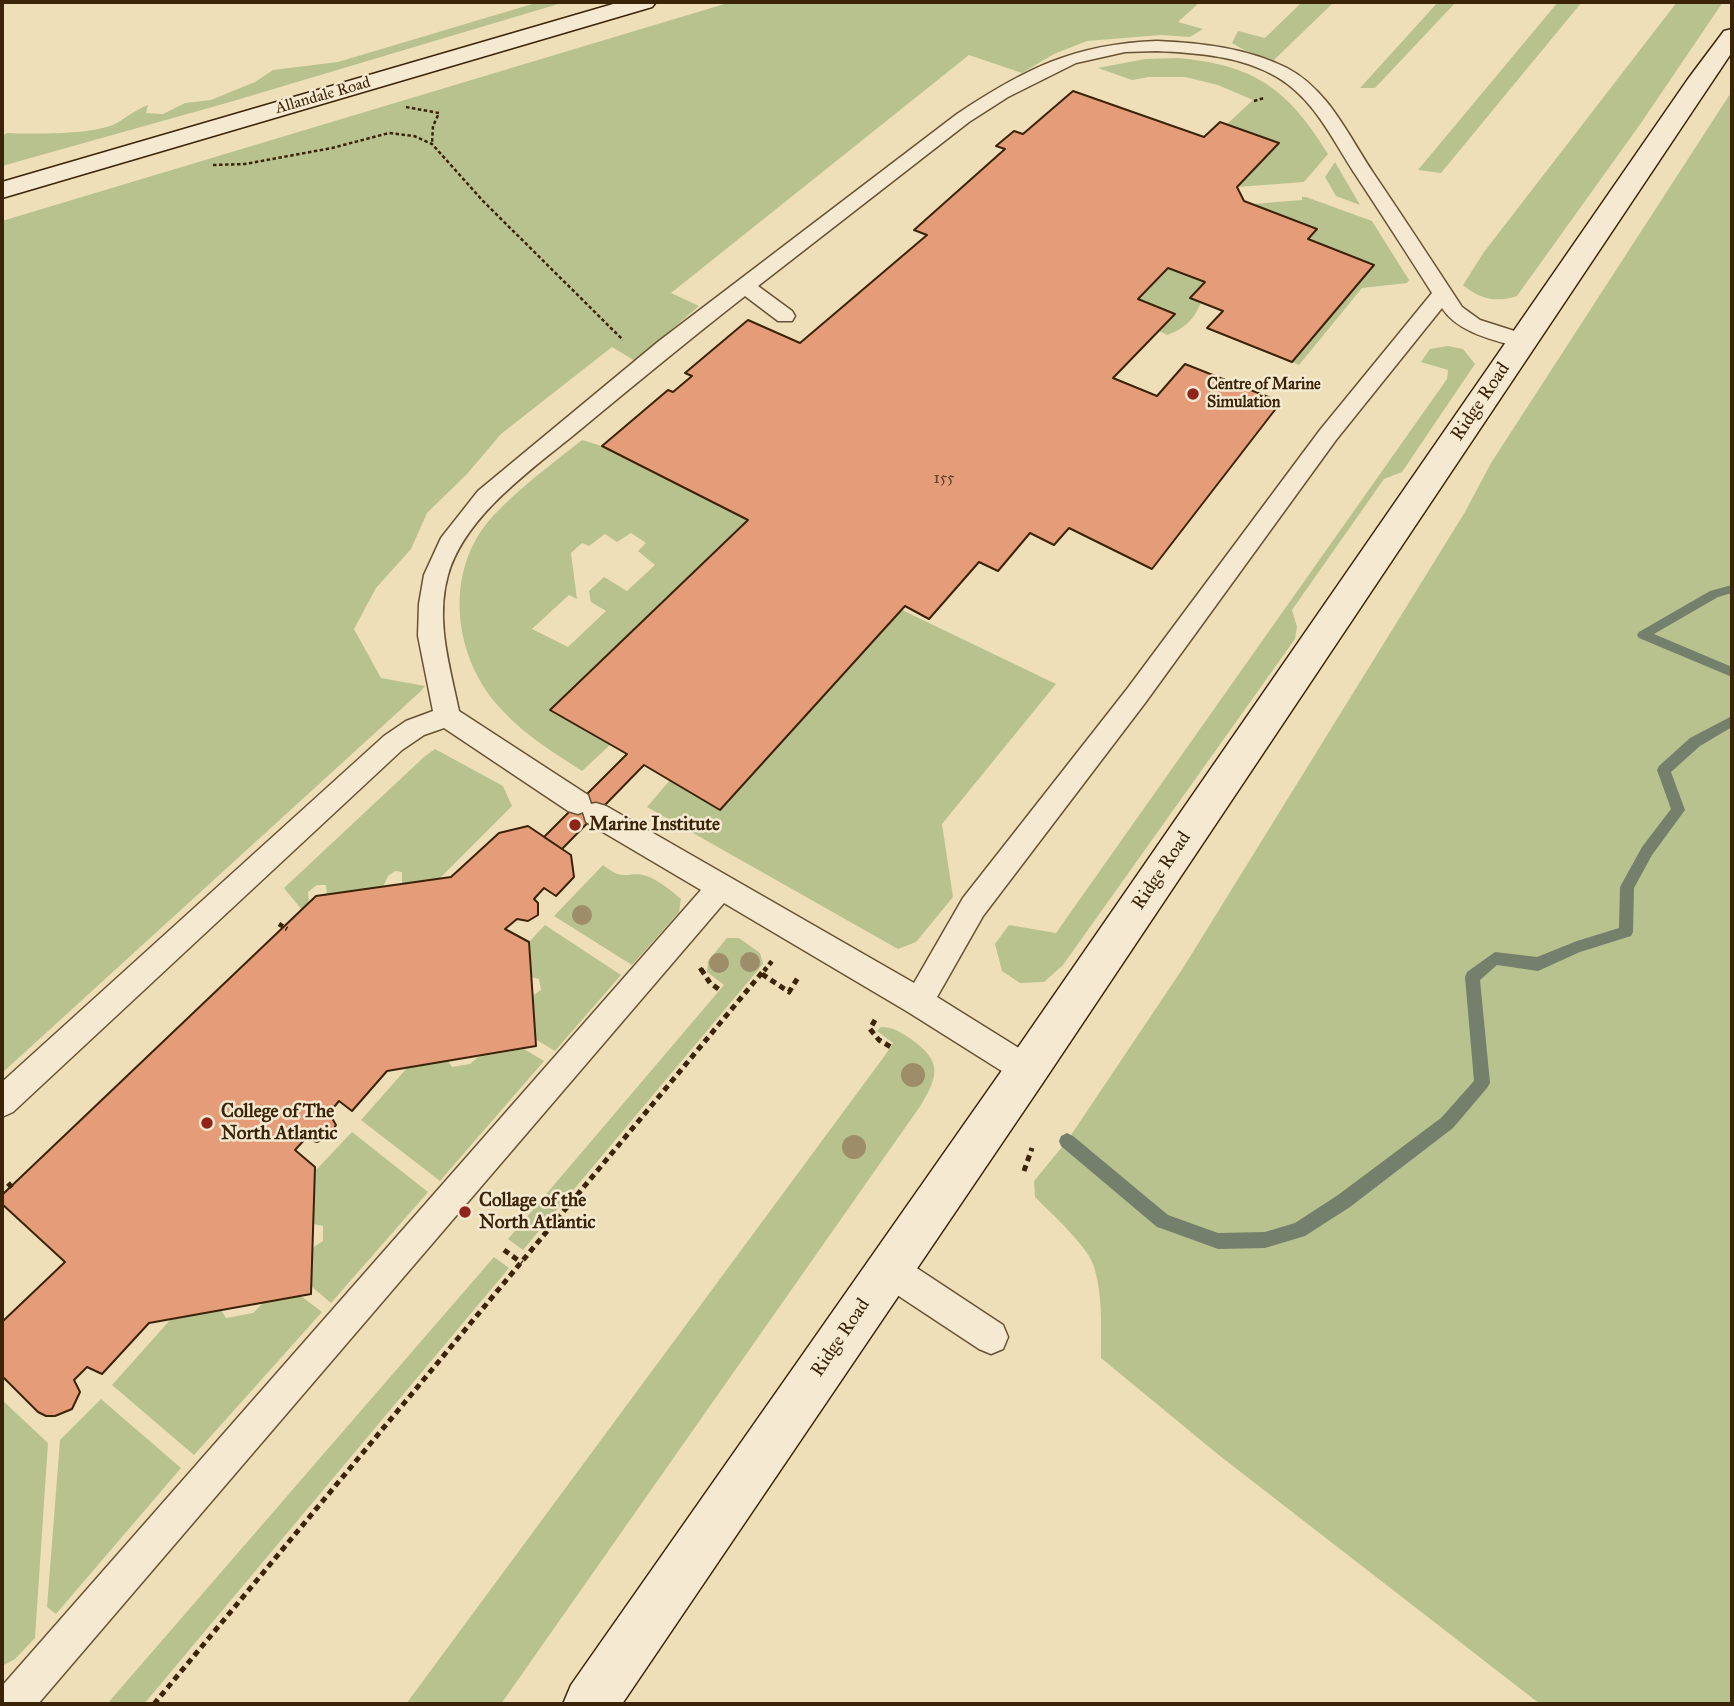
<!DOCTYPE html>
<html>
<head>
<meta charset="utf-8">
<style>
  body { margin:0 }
  #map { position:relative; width:1734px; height:1706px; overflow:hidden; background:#efdfb8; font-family:"IM FELL Great Primer",serif }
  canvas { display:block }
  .frame { position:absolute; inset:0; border:4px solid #3b2307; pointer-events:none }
</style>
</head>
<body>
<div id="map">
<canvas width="1734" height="1706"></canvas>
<div class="frame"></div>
</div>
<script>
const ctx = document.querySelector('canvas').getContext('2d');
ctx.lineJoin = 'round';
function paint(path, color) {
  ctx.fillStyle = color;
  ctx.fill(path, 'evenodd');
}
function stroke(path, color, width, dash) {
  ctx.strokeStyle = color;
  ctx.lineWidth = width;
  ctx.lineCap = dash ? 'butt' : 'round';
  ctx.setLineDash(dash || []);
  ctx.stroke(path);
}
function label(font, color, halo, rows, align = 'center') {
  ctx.font = font + ' "IM FELL Great Primer",serif';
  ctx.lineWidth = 5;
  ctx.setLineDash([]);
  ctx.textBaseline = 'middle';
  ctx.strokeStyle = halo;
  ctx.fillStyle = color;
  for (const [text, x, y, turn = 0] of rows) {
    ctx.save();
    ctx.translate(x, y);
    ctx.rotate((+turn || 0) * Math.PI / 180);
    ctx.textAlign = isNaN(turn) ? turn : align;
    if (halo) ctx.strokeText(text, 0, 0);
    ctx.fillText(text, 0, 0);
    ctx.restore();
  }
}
paint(new Path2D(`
  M539 2H565L230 102 2 166V136L7 133C34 134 90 135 115 124 126 118 133 111 148 105L146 113 163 114 185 103 211 100 255 82 273 70 338 62Z
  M731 2H1200L1178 22 1203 29 1190 37 1161 35 1087 41 1054 54 1022 73 969 55 671 293 699 306 635 361 612 347 501 434 467 474 427 513 411 549 376 588 354 629 381 678 425 686 420 692 2 1073V221Z
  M1302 2H1334L1274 60 1246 51 1232 43 1238 31 1265 38Z
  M1438 2H1456L1375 88H1360Z
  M1558 2H1582L1441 173 1418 170Z
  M1677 2H1723L1641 123 1517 296C1497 303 1479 299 1463 285L1484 252Z
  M1178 58C1255 65 1288 89 1328 154L1304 182 1237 187 1279 143 1226 125 1253 100 1218 85 1185 77H1149L1132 80 1098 68 1145 59Z
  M1732 91V1704H1540L1220 1456 1101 1358C1101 1327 1103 1293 1093 1264 1086 1245 1050 1212 1035 1197L1034 1181 1067 1141 1183 968 1465 512 1491 463Z
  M1335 162 1360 205 1336 196 1325 177Z
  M1302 197H1306L1372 221 1409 280 1407 283 1362 288 1299 365 1292 362 1373 265 1308 239 1317 229 1252 204 1302 200Z
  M1168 268 1205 282C1203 307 1192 327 1167 335L1159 331 1175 314 1138 299Z
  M1448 346 1463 349 1475 364 1402 472 1384 479 1292 610 1297 627 1295 639 1063 965 1044 982 1020 983 1002 971 995 944 1009 925 1056 933 1447 379 1448 370 1421 362 1430 349Z
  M582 440 602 446 748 520 550 710 610 745 582 771C555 753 524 735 502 710 453 659 442 571 493 516 519 488 552 464 582 440ZM631 533 646 543 638 551 655 565 627 591 604 577 589 591 591 602 606 611 568 647 532 629 569 595 577 599 571 553 582 543 589 546 605 534 617 542Z
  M902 610 1056 684 942 824 953 897 916 942 898 949 647 807 670 780 720 810Z
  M435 749 503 786 512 806 439 879 402 884V872L395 871 388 876 383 887 327 895 326 885H317L308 892 309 904 302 910 284 888 424 757Z
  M603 865C625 883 627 870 647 876 658 880 672 891 681 899L679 912 632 965 554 916Z
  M545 925 621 975 555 1051 535 1039 532 996 541 990 539 979 531 977 529 942Z
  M727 938H739L760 953 763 964 523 1250 508 1239 724 985 707 972 708 961Z
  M881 1027C894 1027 900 1032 911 1039 942 1061 939 1075 921 1105L501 1704H406L886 1054 893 1043 877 1031Z
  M524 1049 544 1061 440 1181 361 1120 407 1068 448 1061 452 1067 470 1064 478 1057Z
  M352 1132 428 1192 331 1303 311 1286 312 1248 323 1241V1226L313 1224 315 1171Z
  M494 1257 509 1268 144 1704H107Z
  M301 1296 322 1312 194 1455 112 1385 171 1319 221 1310 226 1318 253 1313 263 1303Z
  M101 1399 181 1468 56 1614 47 1607 60 1440Z
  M2 1400 48 1443 35 1638 15 1659 2 1666Z`), '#b8c28f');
paint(new Path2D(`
  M1732 585V593L1718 597 1654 634 1732 667V677L1639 638 1637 635 1639 632 1710 591Z
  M1732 716V727L1700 746 1671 772 1685 810 1652 855 1634 888 1633 932 1631 936 1580 952 1538 971 1497 965 1480 980 1490 1083 1487 1088 1453 1128 1350 1207 1305 1236 1265 1248 1218 1249 1163 1229 1157 1227 1061 1146 1059 1141 1061 1136 1067 1133 1073 1136 1168 1215 1218 1233 1265 1232 1295 1223 1338 1195 1441 1118 1474 1081 1465 977 1467 972 1495 952 1537 957 1577 941 1619 928 1620 887 1642 847 1671 809 1657 770 1659 766 1690 738Z`), '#747f6c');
const building = new Path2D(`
  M1073 91 1204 137 1220 122 1279 143 1237 187 1244 201 1317 229 1308 239 1374 265 1292 362 1207 328 1223 311 1190 298 1205 282 1168 268 1138 299 1175 314 1113 378 1157 396 1185 364 1281 402 1152 569 1069 528 1054 545 1030 533 998 571 979 562 929 619 905 606 720 810 644 765 562 849 544 837 627 754 550 710 748 520 602 446 668 390 673 392 692 376 685 373 748 320 800 343 927 235 914 230 1005 149 996 146 1014 131 1023 134Z
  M528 826 571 855 574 877 556 896 544 888 534 899 538 903V915L528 921 517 919 505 929 529 942 536 1046 387 1071 352 1111 339 1101 329 1113 336 1125 329 1136 317 1142 306 1138 295 1150 315 1167 311 1294 149 1323 102 1374 87 1367 74 1380 80 1392 72 1409 55 1416H46L38 1412 2 1376V1322L65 1262 2 1204V1195L316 896 451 877 499 833Z`);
paint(building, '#e59d79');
stroke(building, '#3b2307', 2);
const lane = new Path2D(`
  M1157 41C1201 43 1247 48 1287 68 1329 90 1349 137 1374 174 1404 218 1433 263 1462 307L1480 320 1530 336 1533 341 1530 346 1522 348C1494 340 1458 333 1442 308L1336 440 1145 703 983 916 937 997 1038 1060 1042 1070 1038 1080 1027 1084 1016 1080 908 1012 724 903 38 1704H2V1686L701 890 586 822 583 812 578 814 568 811 444 728 424 735 402 750 13 1112 2 1117V1082L384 736 406 721 433 711 418 636 419 604 424 575 441 538 478 491 659 341 957 114C1025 69 1074 44 1157 41ZM1157 51C1198 53 1241 56 1277 77 1314 99 1331 137 1353 171 1380 212 1406 252 1432 293L1320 430 1127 689 963 898 914 983 606 806 596 803 591 804 588 795 459 711C450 667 435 620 448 575 466 512 540 464 587 424 639 381 691 338 745 296L778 321H792L795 316 792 311 758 286 969 122 1008 97 1076 63 1125 52Z
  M888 1252 900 1257 1003 1325 1008 1337 1003 1349 991 1354 979 1349 876 1281 871 1269 876 1257Z`);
const secondary = new Path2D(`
  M620 2H656L652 7 2 198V182Z
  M1732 29V52L1042 1084 622 1704H563L571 1685 1012 1056 1688 79 1724 31Z`);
stroke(lane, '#685233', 3);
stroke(secondary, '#3b2307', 3);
stroke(new Path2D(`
  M1254 101 1264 98
  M406 107 439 113 433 126 432 144
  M213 165 245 164 332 148 389 133 414 136 432 144 483 201 623 340`), '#3b2307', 2.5, [3.5, 2.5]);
stroke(new Path2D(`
  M279 924 287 929
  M700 968 702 971
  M764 971 772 961`), '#3b2307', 4.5, [4.5, 3.5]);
stroke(new Path2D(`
  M701 969 710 983 720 990
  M762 974 789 992 799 976
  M875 1020 870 1029 879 1040 891 1047
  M1024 1171 1032 1148
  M8 1183 14 1190
  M504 1250 522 1263
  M154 1704 765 969`), '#3b2307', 5, [6, 4.5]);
paint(lane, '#f5ead1');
paint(secondary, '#f5ead1');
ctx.fillStyle = '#9d8e69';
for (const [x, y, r] of [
  [582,915,10],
  [750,962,10],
  [719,963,10],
  [913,1075,12],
  [854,1147,12]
]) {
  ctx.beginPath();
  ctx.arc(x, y, r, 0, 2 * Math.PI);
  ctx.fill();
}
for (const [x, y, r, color] of [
  [1193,394,7,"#8f2418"],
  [575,825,7,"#8f2418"],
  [207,1123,7,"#8f2418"],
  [465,1212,7,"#8f2418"]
]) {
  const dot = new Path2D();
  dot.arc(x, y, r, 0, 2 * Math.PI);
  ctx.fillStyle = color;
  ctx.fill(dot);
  stroke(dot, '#f5ead1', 2.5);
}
label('16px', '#3b2307', '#f5ead1', [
  ["Allandale Road",323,96,-16]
]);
label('bold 16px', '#3b2307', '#f5ead1', [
  ["Centre of Marine",1207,385],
  ["Simulation",1207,403]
], 'left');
label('16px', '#664224', null, [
  ["155",944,479]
]);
label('19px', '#3b2307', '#f5ead1', [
  ["Ridge Road",1481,402,-56],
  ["Ridge Road",1162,871,-56],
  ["Ridge Road",841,1338,-56]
]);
label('bold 19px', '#3b2307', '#f5ead1', [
  ["Marine Institute",589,825],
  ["College of The",221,1112],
  ["North Atlantic",221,1134],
  ["Collage of the",479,1201],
  ["North Atlantic",479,1223]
], 'left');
</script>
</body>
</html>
